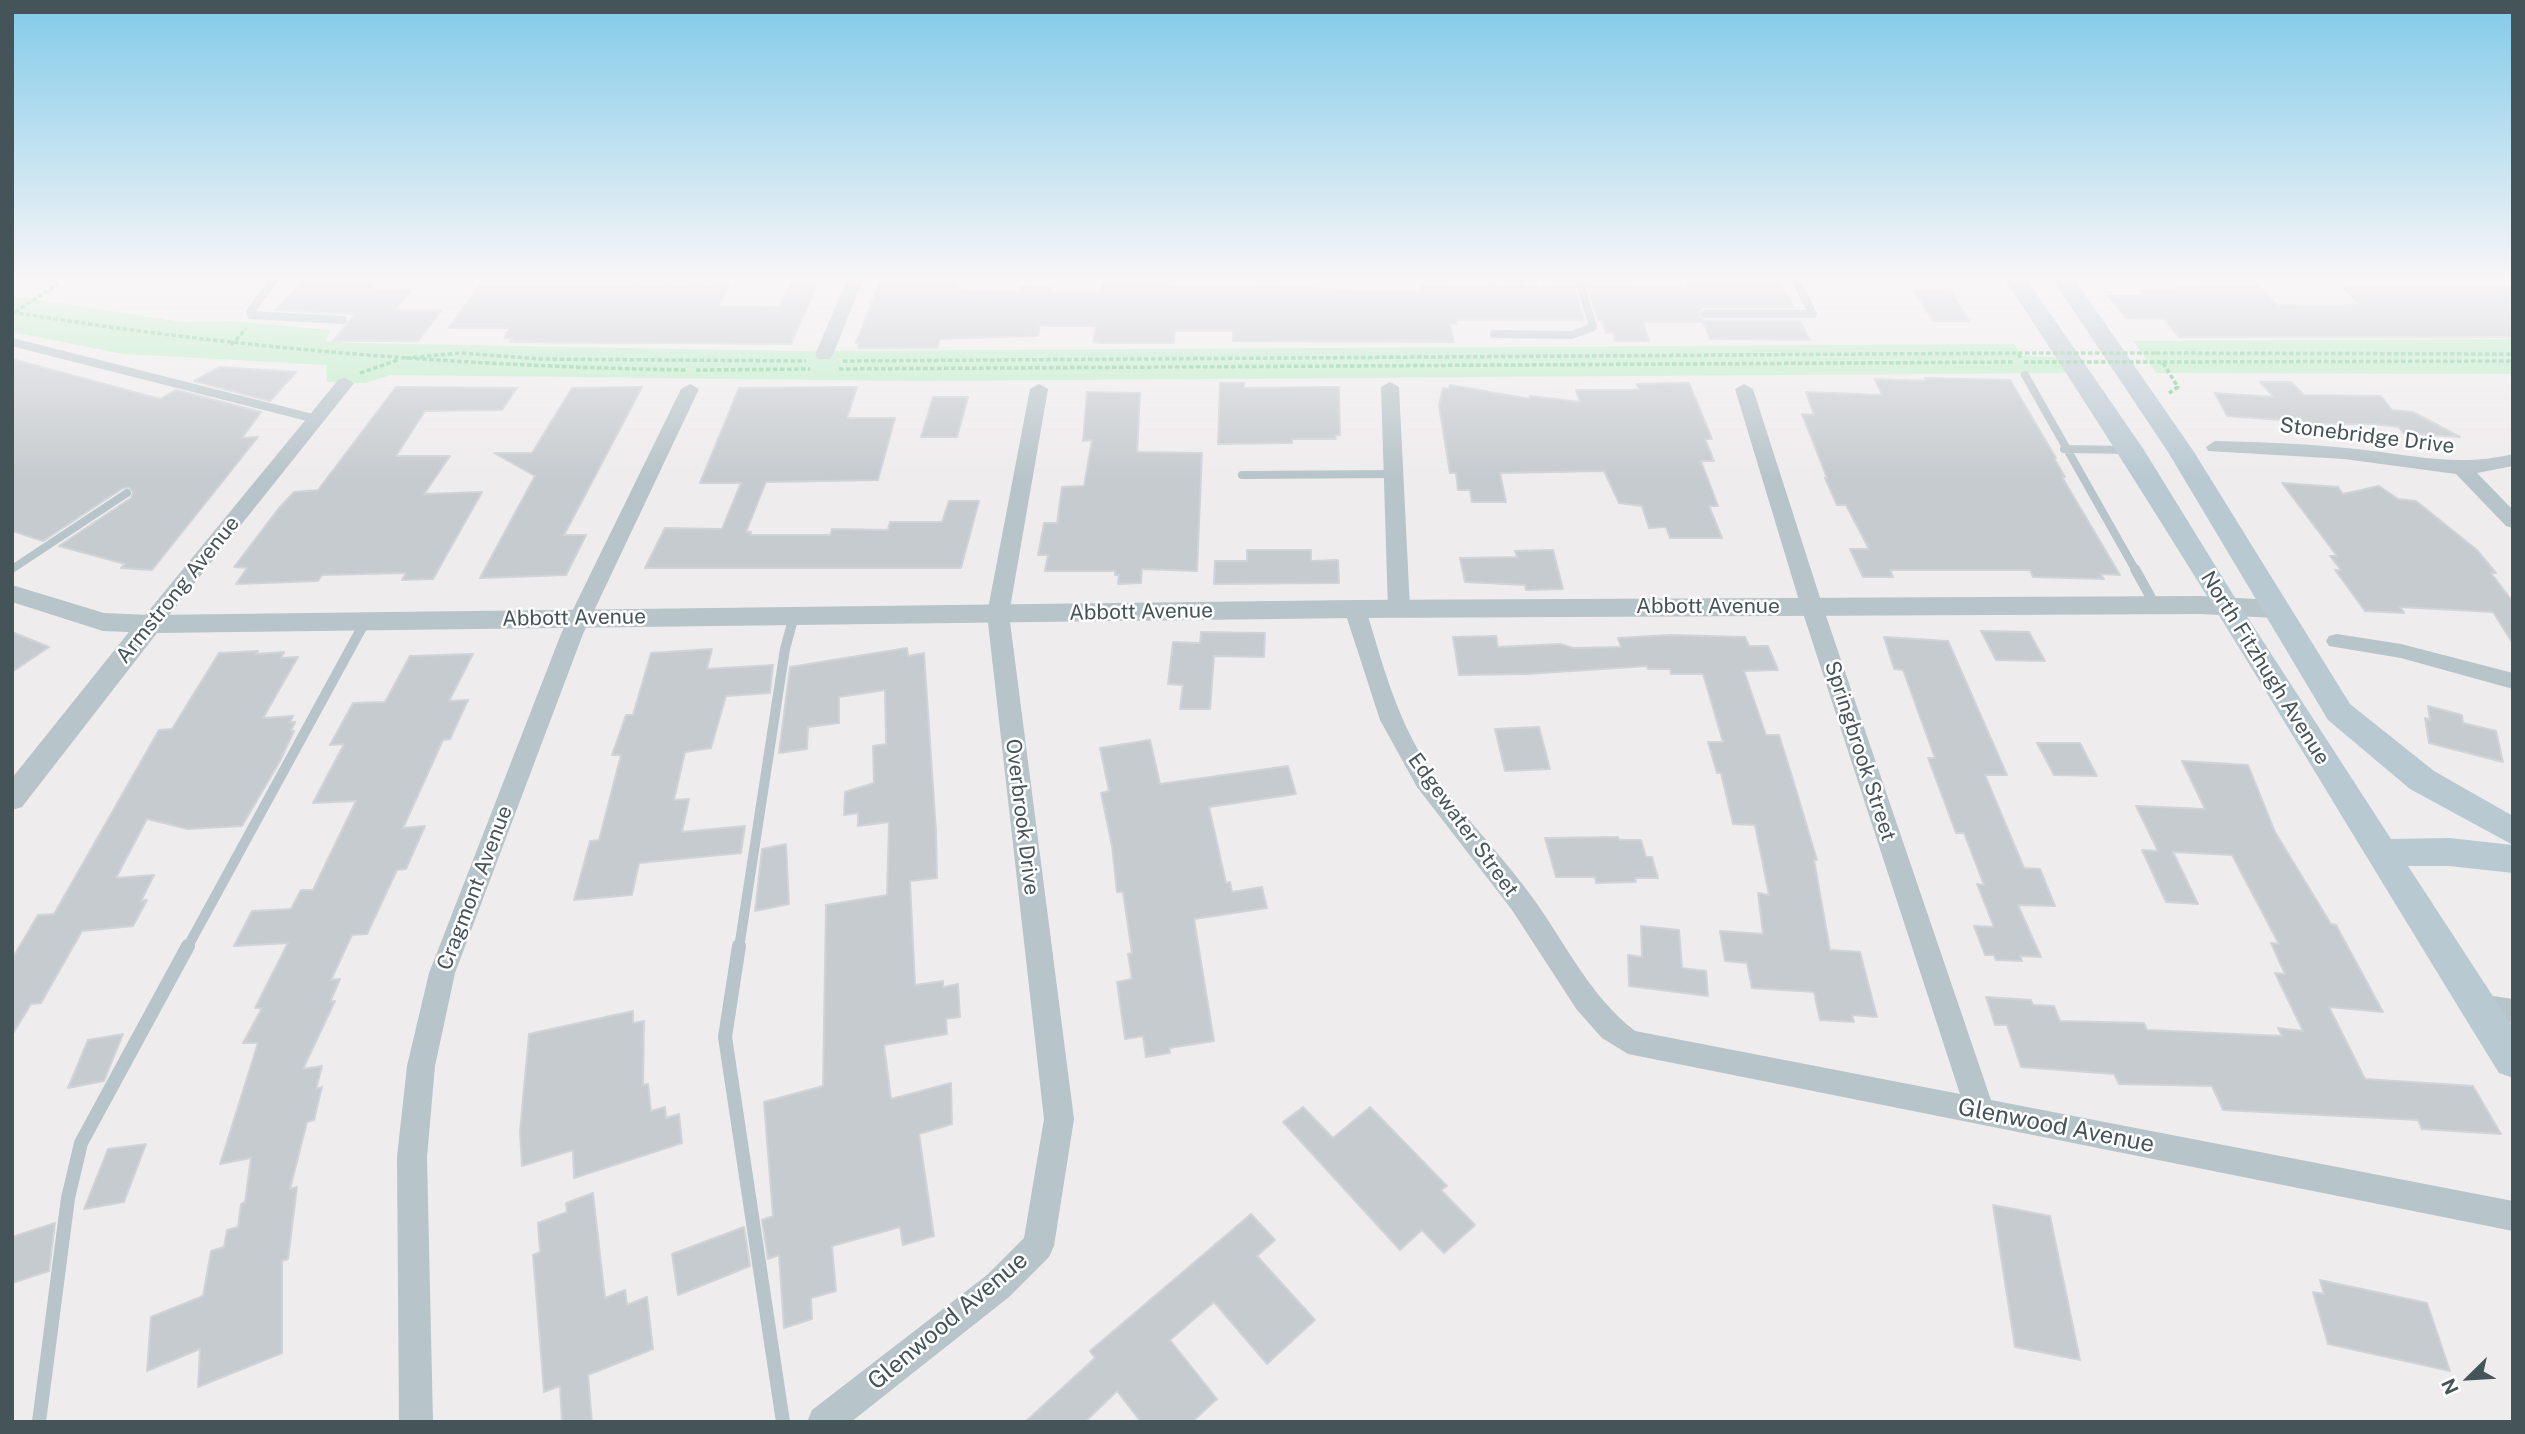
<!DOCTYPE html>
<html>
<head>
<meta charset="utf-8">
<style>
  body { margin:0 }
  #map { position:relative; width:2525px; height:1434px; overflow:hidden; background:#efeced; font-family:"Public Sans",sans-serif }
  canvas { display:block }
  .frame { position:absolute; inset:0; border:14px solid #455459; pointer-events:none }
  .north { position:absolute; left:2434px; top:1343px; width:70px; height:70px; -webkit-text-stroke:5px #fff; paint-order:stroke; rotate:246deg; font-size:19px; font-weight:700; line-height:28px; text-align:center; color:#455459 }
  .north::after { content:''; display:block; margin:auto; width:24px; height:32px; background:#455459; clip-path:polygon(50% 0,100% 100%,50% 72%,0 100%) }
</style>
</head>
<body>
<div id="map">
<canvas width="2525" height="1434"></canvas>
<div class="frame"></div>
<div class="north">N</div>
</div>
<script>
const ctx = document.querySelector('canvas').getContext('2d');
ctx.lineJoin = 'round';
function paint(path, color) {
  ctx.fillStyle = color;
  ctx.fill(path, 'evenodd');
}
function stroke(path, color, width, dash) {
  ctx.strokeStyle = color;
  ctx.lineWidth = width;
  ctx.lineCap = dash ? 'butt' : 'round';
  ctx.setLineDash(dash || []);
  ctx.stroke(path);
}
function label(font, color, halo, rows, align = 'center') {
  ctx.font = font + ' "Public Sans",sans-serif';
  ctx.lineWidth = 5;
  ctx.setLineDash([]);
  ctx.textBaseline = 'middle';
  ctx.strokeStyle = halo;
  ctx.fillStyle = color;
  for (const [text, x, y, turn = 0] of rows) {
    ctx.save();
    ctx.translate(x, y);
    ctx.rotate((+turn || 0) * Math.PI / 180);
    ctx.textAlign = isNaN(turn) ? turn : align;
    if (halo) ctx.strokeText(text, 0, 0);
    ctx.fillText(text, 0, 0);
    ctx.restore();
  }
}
paint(new Path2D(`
  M12 296 183 322 232 321 330 330 326 341 352 343 792 351 2014 344 2022 356 2055 357 2068 373 915 381 391 375 365 383 327 382 326 365 123 354 12 332Z
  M2513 339V374L2156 373 2133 341Z`), '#b9eec3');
const building = new Path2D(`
  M303 281 375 282 368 290H411L395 310H442L418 341H333L355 314 275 310Z
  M886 282H956L953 290 1020 291 1022 286 1049 287 1048 292H1097L1104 284 1172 285 1178 288 1272 286 1367 291H1421L1420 285 1479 288 1494 284V287L1523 285 1524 288 1536 285 1539 287 1574 285 1584 320H1456V324H1450L1454 342 1233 341V331H1175L1174 343H1100L1093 342 1096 326H1040L1038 336 940 339 937 348H858L859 343H856L879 284Z
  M791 283H818L791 344 510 342 513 338H504L510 328H449L479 286 729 285 719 306 779 307Z
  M1687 283H1781L1793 307H1705L1700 310 1699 317 1705 321H1800L1810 340 1710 339 1703 322H1643L1649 341H1615L1613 333H1606L1602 320H1598L1587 285 1689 288Z
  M2258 285 2277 305 2346 306 2344 305H2360L2344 288 2513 287V337H2179L2164 319 2126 318 2108 296H2145L2139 290H2180L2176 287Z
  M1914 290H1950L1969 321H1933Z
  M12 359 160 399 176 390 261 412 242 438 258 437 152 570 121 568 125 564 59 546 131 498 133 492 129 487 123 488 43 541 12 531Z
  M220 367 296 372 270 401 194 381Z
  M1925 378 2010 380 2056 458H2054L2065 477H2062L2120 575 2100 574 2104 579 2033 577 2030 570H1890L1893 577H1863L1850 549H1869L1846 505H1837L1825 478H1827L1802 414 1814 415 1806 392 1882 395 1875 379 1926 381Z
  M2260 382H2291L2304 395 2381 396 2392 410 2413 412 2460 437 2403 433 2399 427 2373 424H2298L2295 421 2227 416 2215 393 2274 397Z
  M1220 383H1244V388L1339 387 1340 435H1335L1336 439H1292V443L1218 444Z
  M1689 383 1712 439H1705L1714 461H1701L1718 506H1709L1722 538H1670L1666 527 1649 528 1642 506 1619 503 1604 471 1500 473 1506 502H1472L1470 490H1458L1456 473H1450L1439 406 1443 388 1448 389 1450 385 1530 399V396L1580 402 1576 390H1639L1637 384Z
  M396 387 517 388 502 410 425 411 396 456H450L424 494 482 492 433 579 402 580 406 573 322 575 318 581 236 584 247 568 234 567 279 508 294 492 318 490Z
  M642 387 564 535H586L566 575 480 578 535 476 494 453H532L572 388Z
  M857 387 847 418H895L878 480 766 482 746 532H751L750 535H830L832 529 888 530 890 522H942L949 501H979L961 568H645L665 528 722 529 741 483H700L739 388Z
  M1087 392 1140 393 1137 452 1202 453 1197 571 1142 569 1141 583 1118 584 1119 575H1115V571H1045L1048 555H1038L1044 523H1057L1062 487 1084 486 1092 440 1083 441Z
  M933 397H968L957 437H921Z
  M2282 483 2338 487 2343 494 2379 486 2398 499 2416 501 2477 550 2496 573H2491L2513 602V644L2493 612 2400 607 2404 613 2365 611 2335 570H2341L2330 556H2337Z
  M1247 550H1311V561L1338 560 1339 583 1214 584 1215 561H1247Z
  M1553 550 1563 589 1526 590 1525 585 1465 582 1460 558 1517 557 1515 551Z
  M1981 631 2029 632 2045 661 1996 660Z
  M12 632 49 647 12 672Z
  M1201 632 1265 633 1264 657 1214 656 1210 709H1180L1183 685 1168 684 1173 642 1200 643Z
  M1670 635 1745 637 1749 646H1768L1778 670 1744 671 1766 735H1779L1791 773 1817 860H1814L1830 950 1860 952 1877 1017 1852 1015 1854 1022 1820 1020 1814 992 1752 988 1747 963 1725 961 1720 931 1763 934 1758 893 1769 895 1755 825 1733 824 1721 773H1717L1708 742H1723L1703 674H1671L1670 669H1648L1647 666 1527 674 1459 675 1453 637 1496 636 1498 647 1560 644 1573 648 1621 647 1618 638Z
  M1884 637 1948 641 2007 775H1985L2024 868 2040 869 2055 906 2018 905 2041 957 2020 956 2022 961 1996 960 1994 955H1985L1974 926 1994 927 1977 884 1984 885 1964 833H1956L1928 758H1935L1903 670 1894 669Z
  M907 648 908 656 924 653 936 831 937 878 910 881 915 985 943 981V987L958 984 960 1017 946 1019 947 1034 884 1045 891 1099 951 1083 952 1124 919 1134 934 1236 903 1245 900 1227 832 1246 836 1291 811 1298 812 1319 784 1328 779 1255 768 1259 762 1220 773 1216 764 1102 823 1086 826 905 887 895 889 822 858 826V813L844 815 845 792 874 783 873 746 886 744 885 690 839 697V723L808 727 807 749 779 753 790 667Z
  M712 649 707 669 773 665 770 693 726 696 711 748 685 752 674 800 689 799 682 832 745 826 741 853 639 863 632 895 574 900 590 841 599 840 621 755H612L626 715H633L651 653Z
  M258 651 256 654 284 652 281 658 298 657 263 718 293 716 290 722H295L291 731H294L280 761 242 826 188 829 147 819 116 878 154 875 141 901 147 900 133 926 82 931 41 1003 31 1004 12 1035V959L38 915 54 914 159 730 172 729 219 653Z
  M473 654 449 701 468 700 450 739 443 740 403 828 425 826 406 869 397 870 367 934 352 935 331 980 340 979 330 1002 335 1001 303 1069 322 1066 316 1089 322 1087 314 1120 307 1122 290 1189 297 1187 288 1259 282 1261V1353L198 1387 200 1349 147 1371 151 1317 203 1296 211 1251 224 1247 227 1230 238 1227 241 1204 245 1202 251 1158 220 1164 258 1043H243L262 1008H255L288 943 234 946 252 911 291 909 301 890H313L356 801 313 803 344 744 330 745 353 703 385 702 410 656Z
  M2428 706 2462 715 2463 723 2496 731 2503 762 2429 743 2425 718 2430 720Z
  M1539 727 1550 769 1505 771 1495 729Z
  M1150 740 1160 784 1288 766 1296 794 1209 807 1226 883 1230 882 1232 892 1262 887 1267 908 1194 919 1214 1041 1169 1048 1170 1053 1146 1057 1143 1036 1125 1039 1117 982 1132 979 1128 954 1132 953 1123 892H1117L1112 846 1101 793 1109 791 1100 748Z
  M2037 743H2080L2097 776 2054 775Z
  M2182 761 2248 765 2275 832 2331 924 2336 925 2383 1012 2329 1007 2365 1079 2473 1086 2501 1134 2422 1129 2418 1120 2223 1110 2212 1086 2119 1084 2114 1074 2021 1067 2007 1025H1995L1986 997 2031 1000 2033 1005 2054 1006 2060 1021 2144 1023 2147 1030 2282 1036 2278 1028 2303 1031 2275 973 2285 974 2271 943 2279 944 2232 855 2173 852 2198 904 2166 902 2142 850 2158 851 2136 806 2205 809Z
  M1618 837 1619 840H1641L1646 857H1652L1658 878H1635L1636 882 1596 883 1595 877H1556L1545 838Z
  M786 844 789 904 755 911 762 849Z
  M1641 926 1679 930 1682 968 1706 971 1708 996 1629 986 1628 955 1642 957Z
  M633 1011V1023L644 1021 643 1085 648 1084 651 1111 665 1107 666 1118 679 1114 682 1143 574 1178 573 1150 522 1166 520 1131 529 1034Z
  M123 1034 104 1081 68 1088 88 1040Z
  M1303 1107 1333 1138 1370 1107 1447 1186 1441 1190 1475 1225 1444 1253 1422 1230 1400 1250 1283 1122Z
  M146 1144 124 1202 84 1209 108 1149Z
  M593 1193 605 1298 625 1290 627 1305 647 1297 653 1349 588 1375 592 1422H562L560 1386 544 1392 533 1255 540 1252 538 1223 567 1212 566 1203Z
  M1993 1205 2050 1216 2080 1360 2015 1347Z
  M1251 1214 1275 1240 1257 1256 1315 1320 1267 1364 1214 1302 1170 1340 1217 1399 1192 1422H1141L1117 1391 1085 1422H1025L1095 1358 1090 1351Z
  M55 1223 49 1271 12 1283V1237Z
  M744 1227 750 1266 678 1295 672 1254Z
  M2320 1280 2427 1303 2450 1371 2328 1344 2313 1292 2324 1294Z`);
paint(building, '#c6cbcf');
stroke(building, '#d0d4d8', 2);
stroke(new Path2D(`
  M12 312C236 349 460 366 687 370
  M15 312 58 284
  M231 345 246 329
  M2156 353 2513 354
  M406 358 461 353 542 359 806 361
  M843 361 2018 353 2021 359
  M2163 362 2513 361
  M2163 363 2178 387 2169 393
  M839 369 2013 362
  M696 370 810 369
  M360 373 398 360`), '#72cc8d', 3.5, [4.5, 2.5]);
stroke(new Path2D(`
  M276 277 250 312 251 315 343 320
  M1705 314H1813L1794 277
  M1494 334 1572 335 1593 327 1578 277
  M12 342 316 419
  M2025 375 2136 571
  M2064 449 2129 450
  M1242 475 1394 474
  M12 569 127 493`), '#b7c4c9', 8);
stroke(new Path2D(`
  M2135 569 2155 605
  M187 948 366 620
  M739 948 785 649 794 616`), '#b7c4c9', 10);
stroke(new Path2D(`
  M739 946 725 1037 783 1422
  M39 1422 68 1198 81 1143 188 946`), '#b7c4c9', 14);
paint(new Path2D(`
  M848 277H864L833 355 830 359H818L815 355Z
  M345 378 354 383 351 387 158 629H142L139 624 142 619 339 379Z
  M1390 382 1399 387 1410 609 1399 616 1388 609 1381 387Z
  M690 384 699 389 583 634 455 973 435 1066 427 1157 433 1422H399L397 1157 407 1066 429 973 561 634 681 389Z
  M1039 384 1048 389 1009 614 1074 1119 1054 1246 1049 1257 1009 1297 851 1422H807L812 1410 987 1275 1024 1238 1044 1119 987 614 1030 389Z
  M1744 384 1753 389 1823 607 1991 1100 2513 1201V1231L1628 1054 1602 1038 1577 1010 1512 910 1417 787 1380 720 1344 609 1348 604 1355 602 1366 609C1381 659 1395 713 1423 758 1455 810 1500 851 1535 901 1567 946 1590 996 1635 1031L1960 1094 1801 607 1735 389Z
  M2215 441C2265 442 2315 444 2365 450 2416 456 2461 467 2513 454V466L2477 473 2513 510V528L2506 526 2456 474 2344 459 2208 451 2206 447Z
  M2337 634 2401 644 2513 673V689L2401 658 2329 646 2326 641 2329 636Z
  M2479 994 2513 999V1023L2469 1014 2465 1006 2469 998Z`), '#b7c4c9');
paint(new Path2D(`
  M12 585 104 613 150 615 1355 600 2201 596 2274 600 2283 603 2287 609 2283 615 2274 618 2201 614 1355 618 157 633 22 807 12 810V778L129 632 103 631 12 602Z`), '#b7c4c9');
paint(new Path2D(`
  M2003 277H2025L2144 450 2237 601 2391 839 2449 838 2513 845V873L2449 866H2408L2513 1027V1078L2499 1073C2335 807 2176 537 2003 277Z
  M2051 277H2073L2194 452 2350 704 2434 771 2513 816V845L2410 789 2328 720 2168 452Z`), '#b9c9d1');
stroke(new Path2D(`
  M2018 353H2156
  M2024 362H2163`), '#72cc8d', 3.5, [4.5, 2.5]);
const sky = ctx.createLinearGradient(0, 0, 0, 478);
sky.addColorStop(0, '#81cae9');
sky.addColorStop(0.58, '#f8f6f7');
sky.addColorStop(1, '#f8f6f700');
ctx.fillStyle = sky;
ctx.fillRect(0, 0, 2525, 478);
label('21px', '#455459', '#fff', [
  ["Stonebridge Drive",2367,436,7],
  ["Armstrong Avenue",178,590,-51],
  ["Abbott Avenue",1708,607],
  ["Abbott Avenue",1141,612,-1],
  ["Abbott Avenue",574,618,-1],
  ["North Fitzhugh Avenue",2265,668,58],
  ["Springbrook Street",1860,751,72],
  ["Overbrook Drive",1022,817,83],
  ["Edgewater Street",1463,825,54],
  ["Cragmont Avenue",475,888,-69]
]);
label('24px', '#455459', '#fff', [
  ["Glenwood Avenue",2056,1126,11],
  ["Glenwood Avenue",948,1321,-40]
]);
</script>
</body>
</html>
